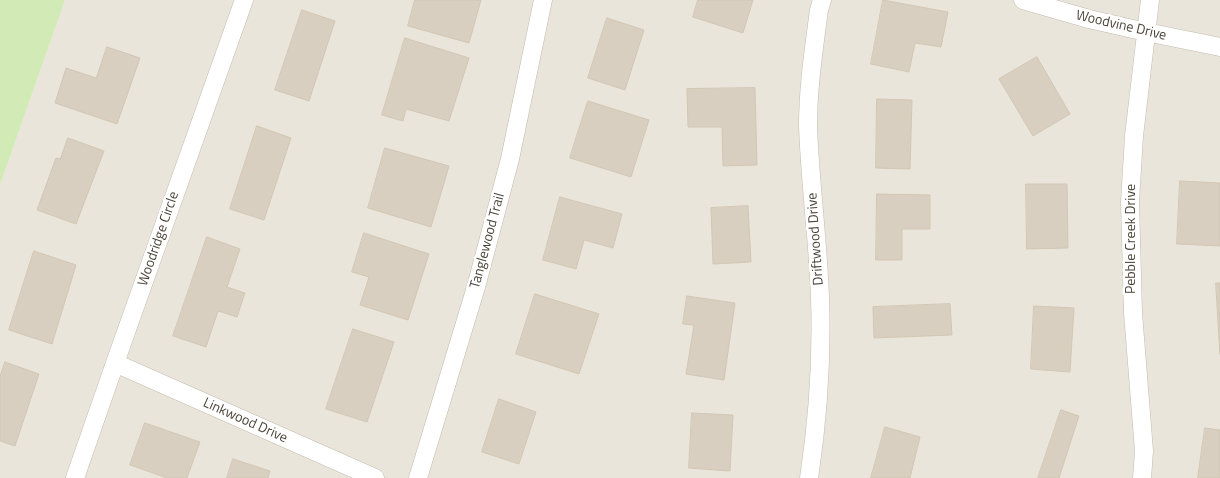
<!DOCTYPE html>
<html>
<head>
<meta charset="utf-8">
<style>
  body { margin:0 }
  canvas { display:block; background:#f6f3ec }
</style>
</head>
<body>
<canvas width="1220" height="478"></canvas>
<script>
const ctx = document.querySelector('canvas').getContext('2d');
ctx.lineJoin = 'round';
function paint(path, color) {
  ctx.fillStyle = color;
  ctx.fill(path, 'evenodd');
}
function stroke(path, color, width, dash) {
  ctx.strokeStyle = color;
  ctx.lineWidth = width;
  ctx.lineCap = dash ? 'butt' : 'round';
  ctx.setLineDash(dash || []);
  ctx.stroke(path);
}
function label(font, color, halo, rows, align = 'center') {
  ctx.font = font + ' "Titillium Web",sans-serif';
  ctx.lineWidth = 5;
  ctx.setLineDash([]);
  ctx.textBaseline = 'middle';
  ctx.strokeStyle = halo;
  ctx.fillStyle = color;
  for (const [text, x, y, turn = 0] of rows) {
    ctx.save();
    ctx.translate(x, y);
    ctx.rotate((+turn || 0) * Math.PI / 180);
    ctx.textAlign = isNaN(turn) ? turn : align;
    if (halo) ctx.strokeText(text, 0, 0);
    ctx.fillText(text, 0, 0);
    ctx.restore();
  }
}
paint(new Path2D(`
  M65 0H1220V478H0V185Z`), '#eae5da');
paint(new Path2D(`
  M0 0H65L0 185Z`), '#d2eab5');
const building = new Path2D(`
  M415 0H481L469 43 408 26Z
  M698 0H753L743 33 693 17Z
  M883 0 948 12 941 47 915 43 909 72 871 64Z
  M302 10 335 21 309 101 275 90Z
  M607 18 644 30 625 90 588 78Z
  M405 38 469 58 449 121 406 109 403 121 382 115Z
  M107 47 140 58 117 124 55 103 66 68 96 78Z
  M1037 57 1070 114 1033 136 999 79Z
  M755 88 757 165 723 166 722 127H688L687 89Z
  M877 99 912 100 910 169 876 168Z
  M588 101 649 120 631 177 570 158Z
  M257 126 291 138 264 220 230 209Z
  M68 138 104 151 76 224 37 210 56 158 60 159Z
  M385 148 449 166 431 227 368 208Z
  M1180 181 1220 183V246L1177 244Z
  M1026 184H1067L1068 248 1027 249Z
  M877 194 930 195V229H902V260H876Z
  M560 197 622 214 613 248 584 240 576 269 543 260Z
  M748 206 751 262 713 264 711 208Z
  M364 233 429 254 408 320 360 305 369 277 352 272Z
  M207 237 240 249 227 287 245 293 237 317 218 311 206 347 173 336Z
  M34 251 76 265 52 344 9 330Z
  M1216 283H1220V354Z
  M535 294 599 314 579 374 516 354Z
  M687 296 735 303 724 380 686 374 694 325 683 324Z
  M950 304 952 335 874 338 873 307Z
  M1034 306 1074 308 1070 372 1031 369Z
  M353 329 394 342 367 422 326 409Z
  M5 362 39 374 15 446 0 441V377Z
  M499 399 536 412 519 464 482 452Z
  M1061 410 1079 416 1059 478H1038Z
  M692 413 733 415 730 471 689 468Z
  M145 423 200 442 187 478H167L130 465Z
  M885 427 920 437 910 478H871Z
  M1205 428 1220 430V478H1198Z
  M233 459 270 471 268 478H227Z`);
paint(building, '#d8cfc1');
stroke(building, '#d3c7b4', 1);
const street = new Path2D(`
  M1023 0 1089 19 1146 32 1220 47
  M115 363 375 478
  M75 478 115 363 244 0
  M418 478 476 287 510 159 543 0
  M809 478C818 419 822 356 820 297 818 240 810 183 808 126 808 87 814 48 819 10L822 0
  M1142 478 1144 451 1133 313 1130 202 1134 136 1150 0`);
stroke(street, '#c2bbae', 19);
stroke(street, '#fff', 18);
label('14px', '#4b4439', '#fff', [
  ["Woodvine Drive",1121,26,13],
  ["Woodridge Circle",159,239,-71],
  ["Driftwood Drive",816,239,-94],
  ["Pebble Creek Drive",1132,239,-90],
  ["Tanglewood Trail",488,241,-75],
  ["Linkwood Drive",245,421,24]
]);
</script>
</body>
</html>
